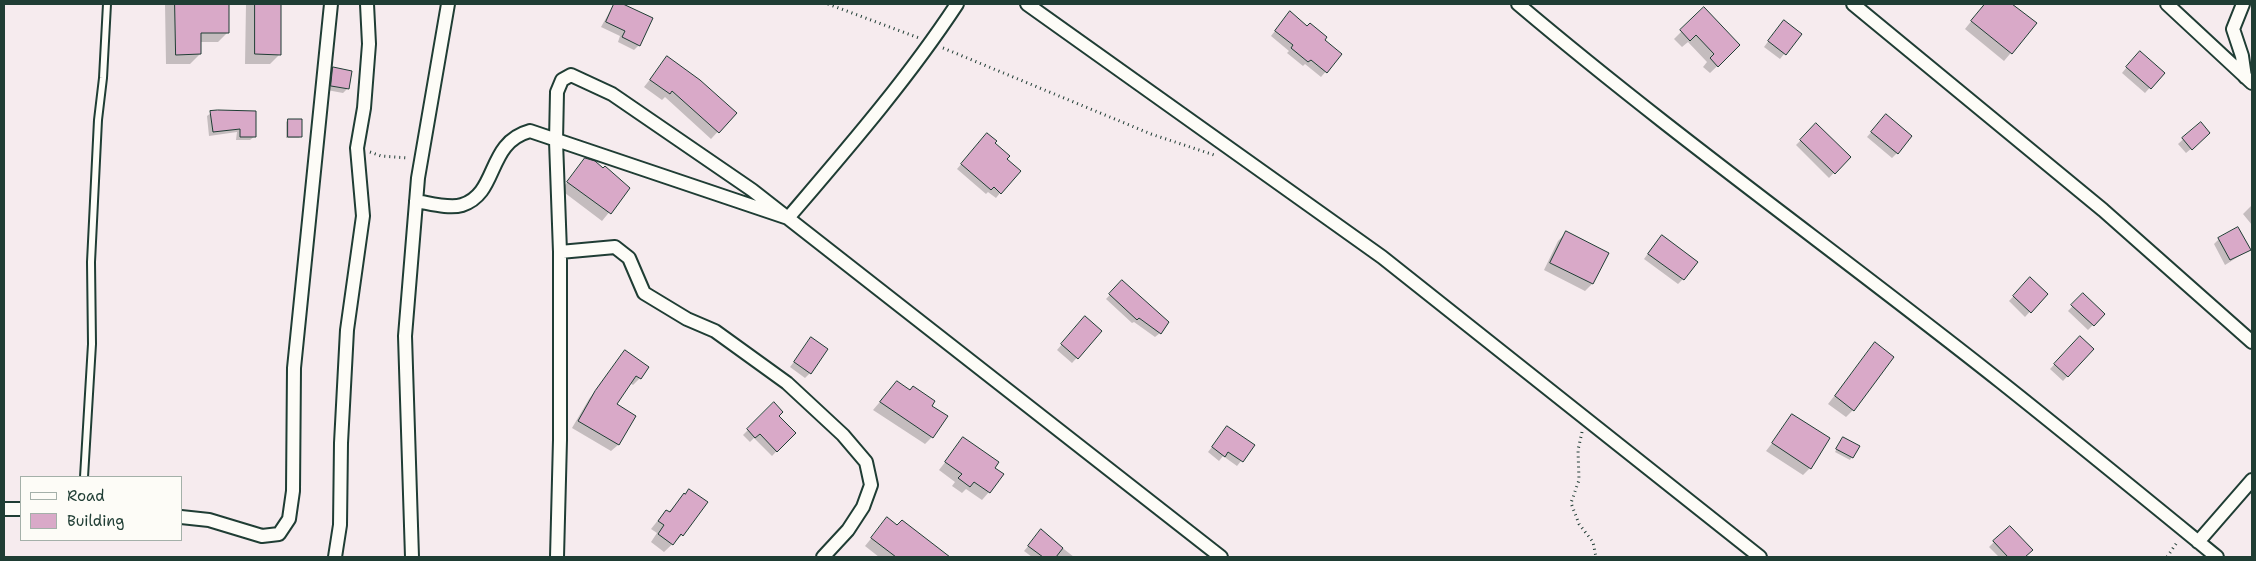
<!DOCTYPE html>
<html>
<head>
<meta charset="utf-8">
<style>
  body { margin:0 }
  #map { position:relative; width:2256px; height:561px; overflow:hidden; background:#f6ebee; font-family:"Shantell Sans",sans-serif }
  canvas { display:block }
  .frame { position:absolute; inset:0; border:5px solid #1f3d34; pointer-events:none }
  .legend { position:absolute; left:20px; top:476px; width:162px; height:65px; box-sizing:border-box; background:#fdfcf7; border:1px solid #a4b0a9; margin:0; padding:6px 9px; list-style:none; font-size:15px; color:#1f3d34 }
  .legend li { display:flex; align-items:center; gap:10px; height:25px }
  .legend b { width:25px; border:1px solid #a4b0a9 }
</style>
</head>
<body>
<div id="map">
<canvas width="2256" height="561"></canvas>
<div class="frame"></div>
<ul class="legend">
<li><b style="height:6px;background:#fdfcf7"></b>Road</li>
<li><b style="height:14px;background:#d9a9c8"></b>Building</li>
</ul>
</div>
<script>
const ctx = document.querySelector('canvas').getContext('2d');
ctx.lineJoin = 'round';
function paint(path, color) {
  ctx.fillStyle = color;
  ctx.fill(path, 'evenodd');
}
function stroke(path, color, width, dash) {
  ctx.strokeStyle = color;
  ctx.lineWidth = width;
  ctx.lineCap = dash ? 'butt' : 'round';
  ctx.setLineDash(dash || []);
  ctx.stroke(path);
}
paint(new Path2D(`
  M165 4H227L228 32 218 42H200V54L190 64H166Z
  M246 4H280V54L270 64H245Z
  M614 4H620L652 18 639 45 634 50 618 42 620 36 601 27Z
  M1985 4H2010L2035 24 2004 61 1965 29Z
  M1704 9 1739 45 1710 73 1703 67 1707 62 1688 42 1682 47 1674 39Z
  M1285 18 1323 40 1341 54 1321 77 1305 64 1303 66 1287 53 1289 51 1271 36Z
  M1779 27 1800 34 1780 59 1764 47Z
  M2135 57 2163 73 2145 93 2122 73Z
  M667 58 735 113 711 139 665 97 662 100 644 87Z
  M333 69 348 88 343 93 327 90 328 74Z
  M211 113 255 136 250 140H236L237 132 209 136 207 116Z
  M288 120 301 136 299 138H286V122Z
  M1881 121 1897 153 1892 158 1867 137Z
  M2200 124 2204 138 2186 153 2178 144Z
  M1816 125 1849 157 1829 178 1796 145Z
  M982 139 993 144 1005 159 1000 193 996 198 988 192 986 194 957 169Z
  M585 160 603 169 605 167 629 188 602 221 561 190Z
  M2252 205V225L2243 214Z
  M1566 233 1592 284 1585 291 1544 270 1558 241Z
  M2219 239 2249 250 2225 265 2214 244Z
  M1657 241 1683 279 1678 284 1644 259Z
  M2030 279 2046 294 2025 317 2009 301Z
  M1122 282 1160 333 1155 337 1134 322 1132 323 1106 299Z
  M2083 295 2104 314 2088 330 2068 311Z
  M1080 323 1101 332 1072 363 1057 350Z
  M2080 337 2092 349 2063 381 2050 369Z
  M811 339 810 373 805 378 790 367Z
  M1875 344 1853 410 1846 417 1828 404Z
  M625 352 640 378 633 385 630 383 615 404 635 416 618 445 611 451 572 428 589 399Z
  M890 390 931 406 932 437 925 444 873 410Z
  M774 404 777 416 794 433 772 456 754 438 750 442 743 435Z
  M1793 416 1810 468 1803 475 1766 451Z
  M1227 428 1253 446 1237 466 1223 456 1219 461 1208 452Z
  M963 439 994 469 989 492 982 500 966 489 962 493 952 486 955 482 939 470Z
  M1841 441 1858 447 1850 460 1835 452Z
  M684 495 682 535 664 552 651 542 657 533 651 529 659 519 666 511 668 513Z
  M887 519 897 527 902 521 948 557H879L865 546Z
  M1041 531 1074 557H1032L1024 551Z
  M1994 542 2031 550 2024 557H1999L1989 547Z`), '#0003');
const building = new Path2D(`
  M175 4H229V33H201V54L176 55Z
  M255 4H281V55L255 54Z
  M614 4H623L653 18 640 46 622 37 625 31 606 22Z
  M1985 4H2012L2037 23 2012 54 1971 21Z
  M1704 7 1740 45 1718 67 1710 58 1714 54 1696 35 1690 41 1680 30Z
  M1290 11 1307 26 1310 23 1327 37 1325 40 1342 54 1327 73 1311 60 1308 62 1291 48 1293 45 1275 31Z
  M1784 20 1802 34 1786 55 1768 41Z
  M2140 51 2165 73 2151 89 2126 67Z
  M667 56 700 80 737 113 719 133 672 91 670 94 650 80Z
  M333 67 352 71 349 89 331 86Z
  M218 110 256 111V137H240V129L213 132 210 111Z
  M1886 114 1912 136 1898 154 1871 132Z
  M288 119H302V137H288Z
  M2201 122 2210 133 2192 150 2182 138Z
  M1816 123 1851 157 1835 174 1800 140Z
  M987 133 997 141 995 143 1010 156 1007 159 1021 171 1001 194 994 187 991 190 961 164Z
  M585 158 595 161 603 168 605 166 630 188 611 214 567 182Z
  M2238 227 2251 250 2230 260 2218 238Z
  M1566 231 1609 253 1593 284 1550 263Z
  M1662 235 1698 262 1684 280 1648 254Z
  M2030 277 2048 294 2031 313 2013 296Z
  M1122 280 1169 322 1161 334 1139 318 1137 320 1109 294Z
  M2083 293 2105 314 2094 326 2071 305Z
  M1085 316 1102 331 1078 359 1061 344Z
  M2080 336 2094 349 2068 377 2054 364Z
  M811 337 828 349 811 374 794 362Z
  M1875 342 1894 357 1854 411 1835 396Z
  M625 350 649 367 641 379 636 376 617 404 636 416 619 445 578 421 595 391Z
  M897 381 910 390 913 386 935 401 932 406 948 416 933 438 880 402Z
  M774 402 783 412 779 416 796 433 777 452 760 434 755 438 747 429Z
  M1792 414 1830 438 1811 469 1772 443Z
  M1227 426 1255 445 1243 462 1228 452 1225 457 1212 447Z
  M963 437 999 462 995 468 1004 474 990 493 974 482 970 487 958 478 962 474 945 462Z
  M1843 437 1860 446 1853 458 1836 449Z
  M689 489 708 502 683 536 681 534 673 545 658 534 664 525 658 521 666 510 670 512 684 493 685 494Z
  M887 517 897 525 902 520 950 557H896L871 538Z
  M2010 526 2033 550 2025 557H2008L1993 541Z
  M1041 529 1063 548 1056 557H1043L1028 546Z`);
paint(building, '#d9a9c8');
stroke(building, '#1f3d34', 1);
const lane = new Path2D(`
  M84 477 92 344 91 262 98 120 103 78 107 4`);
const street = new Path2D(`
  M1027 4 1382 257 1760 557
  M1518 4C1674 136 1841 255 2001 382 2074 440 2146 499 2217 557
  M1853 4 2103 210 2252 342
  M2167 4 2252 83
  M2243 4 2233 29 2242 56 2245 77
  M416 201C429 203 449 209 462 205 499 193 486 143 530 131L788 218C847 149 907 80 957 4
  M560 252 615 247 629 258 644 293 687 319 715 331 787 383 843 435 866 462 871 485 863 507 848 530 823 557
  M4 509H21
  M181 517 209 520 262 536 279 534 289 519 293 491 294 368 331 4
  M2198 542 2252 480
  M335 557 340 525 341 443 347 330 363 216 357 148 364 108 369 44 367 4
  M412 557 405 336 418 178 448 4
  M557 557 560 440V252L556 141 557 92 562 80 571 75 612 94 752 190 1221 557`);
stroke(lane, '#1f3d34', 10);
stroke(street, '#1f3d34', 16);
stroke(new Path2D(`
  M828 4 919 38
  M943 48 1151 134 1214 155
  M370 152 381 156 408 158
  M1582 432 1578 450 1579 480 1571 503 1579 524 1593 542 1596 557
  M2167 557 2178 541`), '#1f3d34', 3, [1, 4]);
stroke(lane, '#fdfcf7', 6);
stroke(street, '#fdfcf7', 12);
</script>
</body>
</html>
